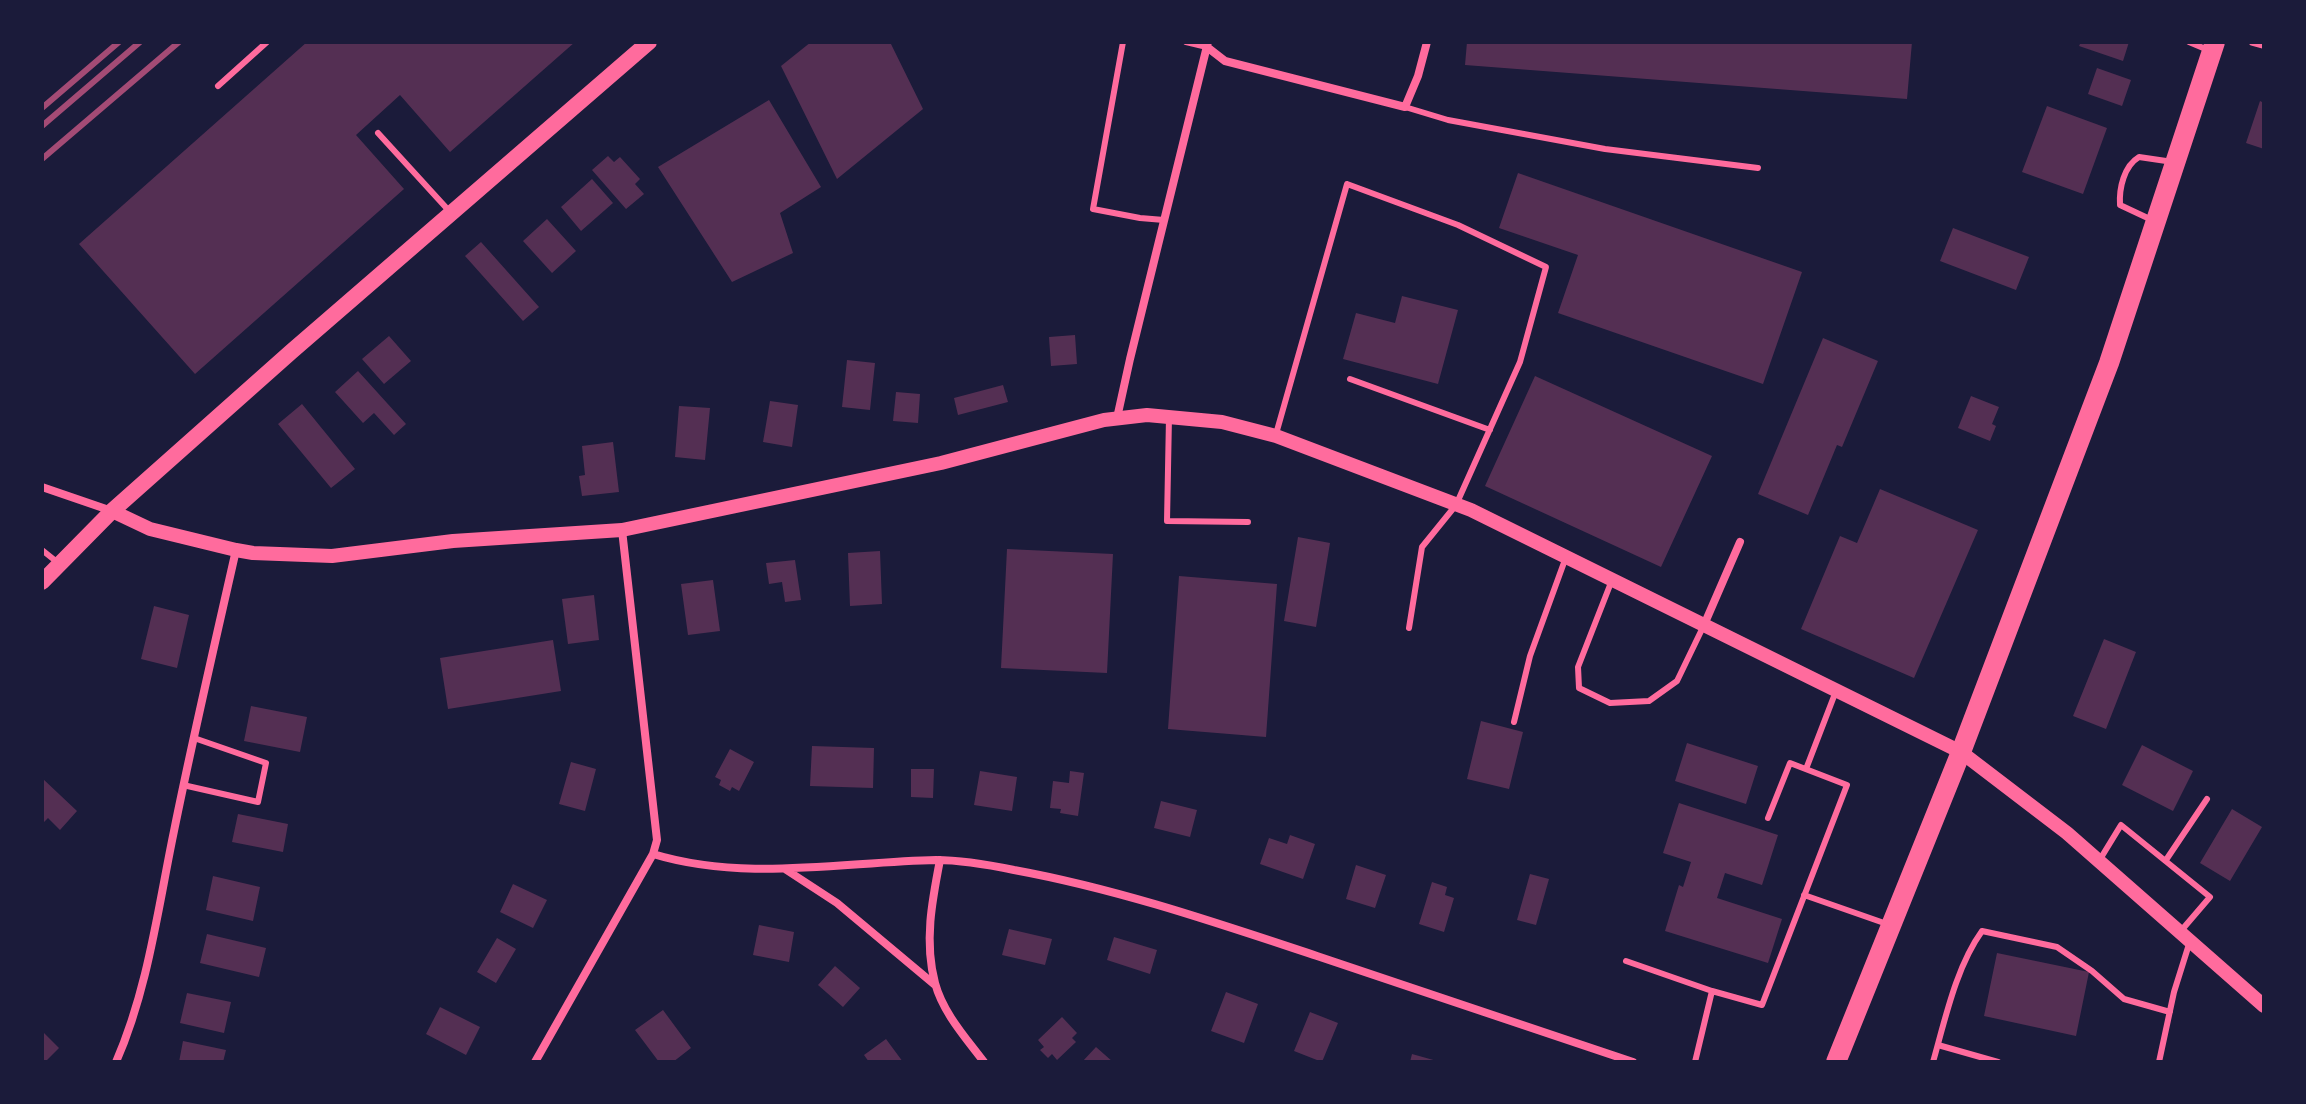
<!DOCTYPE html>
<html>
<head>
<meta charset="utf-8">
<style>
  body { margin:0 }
  #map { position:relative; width:2306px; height:1104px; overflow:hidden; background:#1b1b3a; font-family:"Varela Round",sans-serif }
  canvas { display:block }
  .frame { position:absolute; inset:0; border:44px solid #1b1b3a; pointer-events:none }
</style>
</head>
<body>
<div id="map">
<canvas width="2306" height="1104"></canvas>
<div class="frame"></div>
</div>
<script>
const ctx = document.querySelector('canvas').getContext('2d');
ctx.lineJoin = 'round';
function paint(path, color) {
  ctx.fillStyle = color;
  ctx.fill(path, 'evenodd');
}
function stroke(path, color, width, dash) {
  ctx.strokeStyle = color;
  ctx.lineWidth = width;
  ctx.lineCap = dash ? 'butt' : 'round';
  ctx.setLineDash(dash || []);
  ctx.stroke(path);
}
paint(new Path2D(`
  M307 42H575L450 152 400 95 356 135 404 189 195 374 79 244Z
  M811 42H890L923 109 837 179 781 66Z
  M1467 42H1912L1907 99 1465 65Z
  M2081 42H2129L2123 61 2079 46Z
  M2097 68 2131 80 2122 106 2088 94Z
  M769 100 821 187 780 213 793 253 732 282 658 167Z
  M2260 101 2264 103V149L2246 143Z
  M2047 106 2107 128 2083 194 2022 172Z
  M608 156 614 162 620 157 640 179 635 184 644 194 626 209 592 170Z
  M1518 173 1802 272 1763 384 1558 313 1578 255 1499 228Z
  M592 179 613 203 581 231 561 207Z
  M547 219 576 251 552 273 523 241Z
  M1953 228 2029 257 2016 290 1940 261Z
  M481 242 539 307 523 321 465 256Z
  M1402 296 1458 310 1438 384 1343 359 1356 313 1395 323Z
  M1075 335 1077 364 1051 366 1049 337Z
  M389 336 411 361 384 384 362 359Z
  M1823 338 1878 361 1842 447 1837 445 1808 515 1758 494Z
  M847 360 875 363 870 410 842 407Z
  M358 371 406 424 394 435 374 413 363 423 335 392Z
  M1535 376 1712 456 1661 567 1485 486Z
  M1003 385 1008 402 958 415 954 398Z
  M896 392 920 394 918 423 893 421Z
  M1971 396 1999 407 1992 424 1996 426 1990 441 1958 428Z
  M770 401 798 405 792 447 763 442Z
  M302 404 355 469 331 488 278 424Z
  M679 406 710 408 705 460 675 457Z
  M613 442 619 492 582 496 579 476 585 475 582 446Z
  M1880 489 1978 530 1914 678 1801 629 1840 536 1857 543Z
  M1298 537 1330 543 1316 627 1284 621Z
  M1007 549 1113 554 1107 673 1001 668Z
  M880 551 882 604 850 606 848 553Z
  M795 560 801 600 785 602 782 582 769 584 766 563Z
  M1179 576 1277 584 1266 737 1168 729Z
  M713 580 720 631 688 635 681 584Z
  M594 595 599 640 568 644 562 599Z
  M154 606 189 615 177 668 141 659Z
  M2104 639 2136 652 2106 729 2073 716Z
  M553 640 561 691 448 709 440 658Z
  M251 706 307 717 300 752 244 741Z
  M1481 721 1523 732 1509 789 1467 779Z
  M1687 743 1758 766 1746 804 1675 781Z
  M2142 745 2193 771 2173 811 2122 785Z
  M812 746 874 748 873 788 810 786Z
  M730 749 754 762 739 791 732 787 730 791 719 785 721 780 715 777Z
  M571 762 596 769 585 811 559 804Z
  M911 769H934L933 798 911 797Z
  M980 771 1017 777 1012 811 974 805Z
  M1070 771 1084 773 1078 816 1060 813 1061 809 1050 808 1053 781 1069 783Z
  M42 778 77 811 60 830 48 818 42 824Z
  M1161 801 1197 810 1190 837 1154 828Z
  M1679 803 1778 835 1762 885 1725 873 1717 898 1782 919 1768 963 1665 931 1679 885 1683 887 1691 862 1663 853Z
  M2232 809 2262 827 2230 881 2200 863Z
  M238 814 288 824 283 852 232 842Z
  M1290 835 1315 844 1303 879 1260 864 1269 838 1287 844Z
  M1356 865 1386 875 1375 908 1346 899Z
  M1530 874 1549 879 1536 925 1517 920Z
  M213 876 260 887 253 921 206 910Z
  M1432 882 1447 887 1445 895 1454 898 1444 932 1419 924Z
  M513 884 547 900 533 928 500 912Z
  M759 925 794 932 789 962 753 955Z
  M1009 929 1052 939 1045 965 1002 955Z
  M207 934 266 948 259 977 200 963Z
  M1114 937 1157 950 1150 974 1107 960Z
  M497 938 516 949 496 983 477 972Z
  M1997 953 2089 972 2076 1036 1984 1016Z
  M835 966 860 988 843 1007 818 985Z
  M1226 992 1258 1004 1244 1043 1211 1031Z
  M187 993 231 1002 224 1033 180 1023Z
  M440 1007 480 1027 466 1055 426 1034Z
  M663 1010 691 1048 673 1062H659L635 1030Z
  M1310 1012 1338 1023 1322 1062 1294 1051Z
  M1062 1017 1077 1033 1072 1038 1076 1042 1057 1060 1052 1054 1048 1058 1040 1050 1044 1047 1038 1040Z
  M42 1031 59 1048 45 1062H42Z
  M886 1039 903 1062H869L864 1055Z
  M183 1041 226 1050 223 1062H179Z
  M1096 1047 1113 1062H1082Z
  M1412 1054 1437 1061V1062H1410Z`), '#542f53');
stroke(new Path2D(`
  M1123 42 1093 209 1140 218 1164 220
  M1186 42 1207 47
  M2189 42 2208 50
  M218 86 267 42
  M1405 107 1448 120 1605 149 1758 168
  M378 133 451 213
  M2152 220 2120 205C2119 188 2124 166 2139 157L2173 162
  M1350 379 1490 430
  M1169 417 1167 521 1248 522
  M1276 434 1347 184 1458 225 1546 267 1520 362 1456 505 1422 547 1409 628
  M42 550 57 562
  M1612 580 1578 667 1579 688 1610 703 1649 701 1677 681 1704 625
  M1514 722 1530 656 1566 557
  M1806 769 1836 691
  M183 785 258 802 266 763 194 738
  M2166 860 2207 799
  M2099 861 2121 825 2210 897 2180 932
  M1804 895 1887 924
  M1626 961 1712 991
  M1938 1045 1998 1062
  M1695 1062 1712 991 1762 1005 1847 785 1790 763 1768 818
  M1933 1062C1945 1020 1956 967 1982 931L2057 947 2092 971 2124 999 2170 1012
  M2159 1062 2174 992 2190 941`), '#ff6b9d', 6);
stroke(new Path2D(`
  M2253 42 2264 45
  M1207 47 1225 61 1405 107 1418 76 1427 42
  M1117 418 1130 359 1208 42
  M42 487 112 511
  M1704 625 1740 542
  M653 854C745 882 842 862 936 860 961 860 990 865 1014 870 1118 889 1217 923 1317 956 1423 991 1528 1027 1633 1062
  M940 860C932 901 924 942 935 983 943 1013 966 1038 984 1062
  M785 869 837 903 935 985
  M116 1062C148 989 158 908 174 831 193 737 215 643 236 550
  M535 1062 653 854 657 840 622 530`), '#ff6b9d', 8);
stroke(new Path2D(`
  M112 511 150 529 236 550 253 553 332 556 453 541 622 530 941 463 1104 420 1147 415 1222 422 1276 436 1471 510 1961 752 2067 833 2264 1006`), '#ff6b9d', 14);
stroke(new Path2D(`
  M42 582 112 511 292 351 649 42`), '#ff6b9d', 16);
stroke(new Path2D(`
  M1836 1062 1961 752 2109 363 2215 42`), '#ff6b9d', 20);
stroke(new Path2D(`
  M42 108 119 42
  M42 126 140 42
  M42 159 179 42`), '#a44b75', 6);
</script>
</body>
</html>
